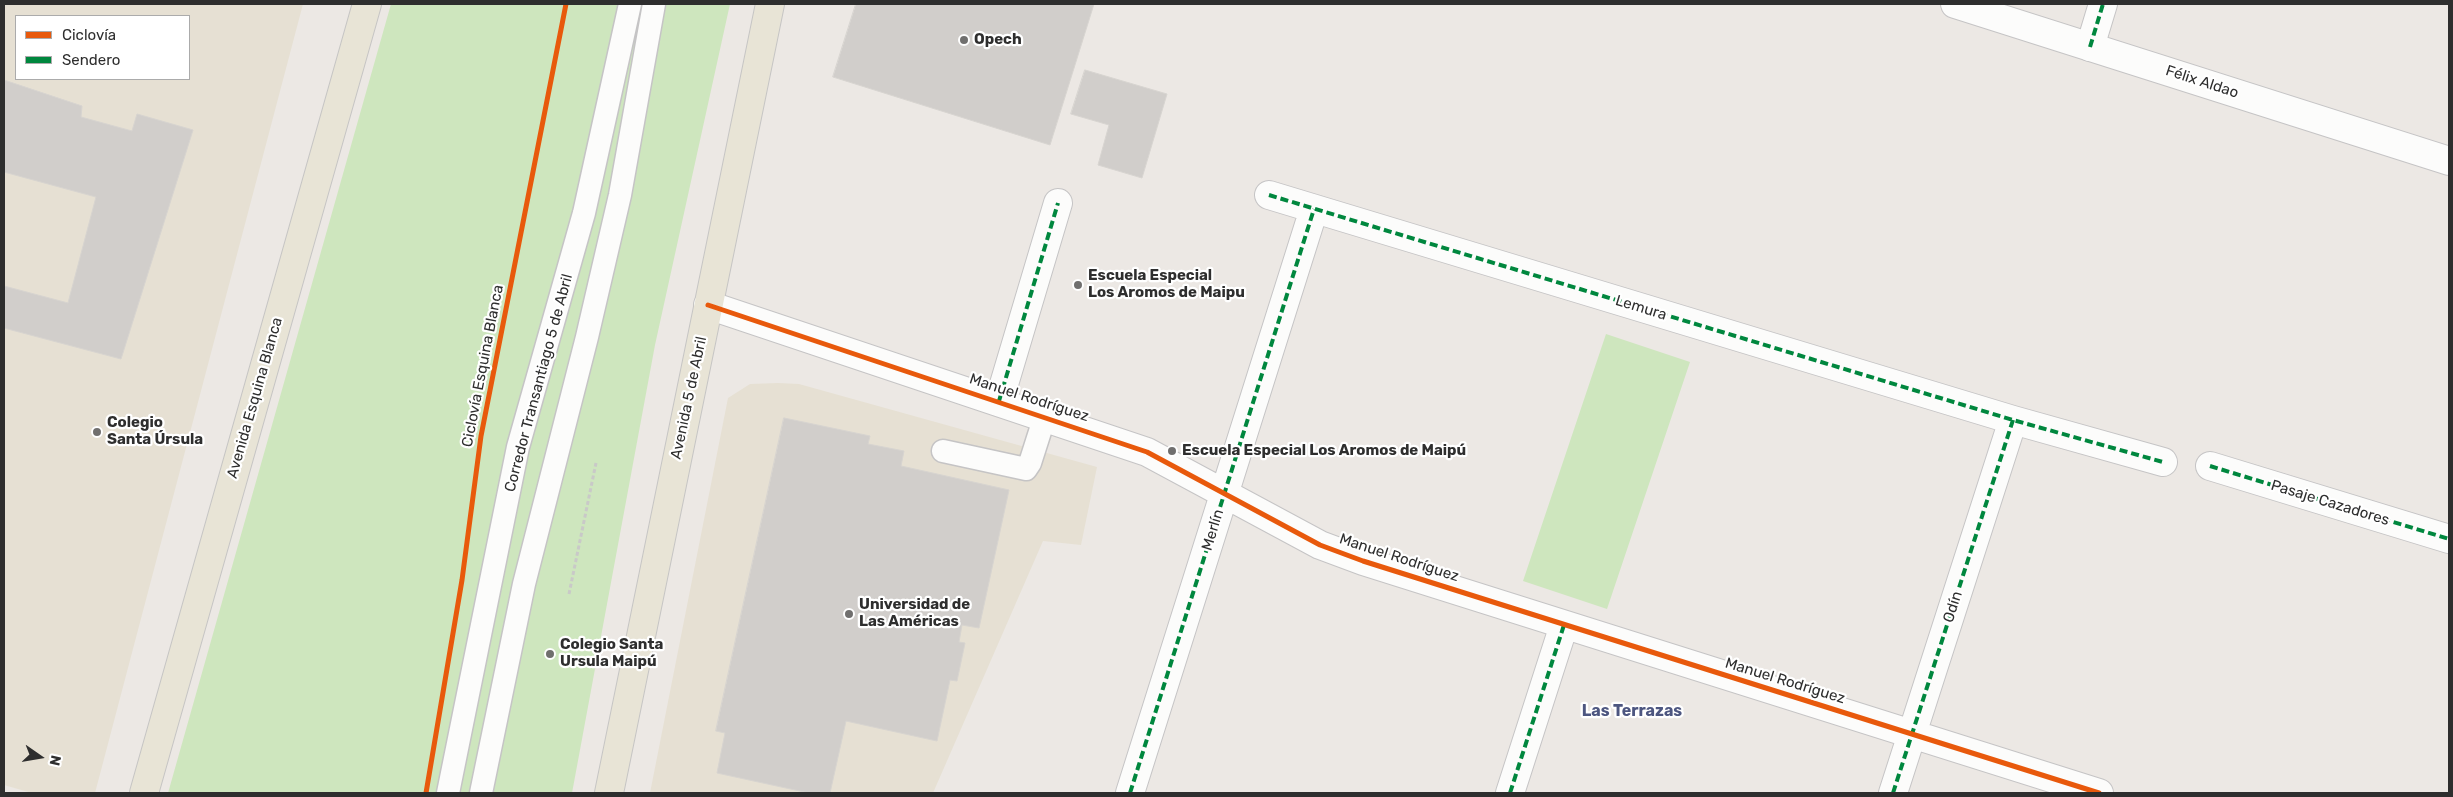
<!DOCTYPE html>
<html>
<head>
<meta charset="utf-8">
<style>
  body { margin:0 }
  #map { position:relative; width:2453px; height:797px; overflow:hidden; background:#ece8e4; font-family:Rubik,sans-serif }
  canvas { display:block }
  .frame { position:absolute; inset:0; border:5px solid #2e2e2e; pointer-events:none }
  .legend { position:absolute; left:15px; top:15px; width:175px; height:65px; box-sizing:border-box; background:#fff; border:1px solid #ababab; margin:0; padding:6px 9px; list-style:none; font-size:15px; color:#2e2e2e }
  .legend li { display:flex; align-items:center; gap:10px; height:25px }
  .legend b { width:25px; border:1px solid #ababab }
  .north { position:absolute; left:15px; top:732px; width:50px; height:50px; -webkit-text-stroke:4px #fff; paint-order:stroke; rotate:103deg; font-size:14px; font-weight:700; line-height:20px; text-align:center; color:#2e2e2e }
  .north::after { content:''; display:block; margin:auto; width:18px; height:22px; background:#2e2e2e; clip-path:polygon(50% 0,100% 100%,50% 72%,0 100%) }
</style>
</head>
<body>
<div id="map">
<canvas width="2453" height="797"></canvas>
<div class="frame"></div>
<ul class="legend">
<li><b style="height:6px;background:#e8590c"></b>Ciclovía</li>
<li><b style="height:6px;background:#00873e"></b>Sendero</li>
</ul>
<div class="north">N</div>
</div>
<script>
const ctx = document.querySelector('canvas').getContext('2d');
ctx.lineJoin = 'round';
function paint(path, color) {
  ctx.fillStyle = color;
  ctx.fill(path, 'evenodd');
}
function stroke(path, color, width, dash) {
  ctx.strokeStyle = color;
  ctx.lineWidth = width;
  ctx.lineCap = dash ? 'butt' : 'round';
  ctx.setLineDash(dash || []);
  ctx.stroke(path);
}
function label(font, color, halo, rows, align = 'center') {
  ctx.font = font + ' Rubik,sans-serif';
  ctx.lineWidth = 4.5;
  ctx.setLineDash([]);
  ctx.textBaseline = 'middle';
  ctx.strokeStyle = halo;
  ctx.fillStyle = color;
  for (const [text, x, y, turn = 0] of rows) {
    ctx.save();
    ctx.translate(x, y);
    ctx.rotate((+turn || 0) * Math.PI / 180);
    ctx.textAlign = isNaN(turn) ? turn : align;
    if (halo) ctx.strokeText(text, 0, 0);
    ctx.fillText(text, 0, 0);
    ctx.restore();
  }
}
paint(new Path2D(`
  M4 4H303L95 793H32L4 785ZM16 16H189V79H16Z
  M778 383 799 384 1097 467 1081 545 1043 541 933 793H650L728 398 750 384Z`), '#e6e0d3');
paint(new Path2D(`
  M391 4H730L655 345 572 793H168Z
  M1606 334 1690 362 1607 609 1523 581Z`), '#cee6be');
const building = new Path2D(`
  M856 4H1094L1050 145 833 77Z
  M1085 70 1167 94 1142 178 1098 165 1109 125 1071 114Z
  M4 80 82 106 81 117 132 131 137 114 193 130 121 359 4 328V286L68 303 96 197 4 172Z
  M784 418 870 436 868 444 904 451 901 466 1009 490 979 628 962 625 959 642 965 643 957 681 950 680 937 741 846 721 830 793H809L717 773 725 733 716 731Z`);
paint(building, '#d1cecb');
stroke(building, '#d7d4d0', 1);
const service = new Path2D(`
  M943 451 1026 469 1030 463 1045 416
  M448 793 518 447 584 213 630 4
  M481 793 524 584 587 337 620 195 654 4`);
const pedestrian = new Path2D(`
  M2090 47 2103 4`);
const minor = new Path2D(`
  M1955 4 2449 161
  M1269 195 2013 420 2163 462
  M708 305 1147 452 1320 545 1363 561 2099 793
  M999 401 1058 203
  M2210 466 2449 539
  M1130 793 1314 209
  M1510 793 1564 625
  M1893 793 2013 420`);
const primary = new Path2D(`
  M144 793 367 4
  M609 793 770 4`);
stroke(service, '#c5c4c5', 25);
stroke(pedestrian, '#c5c4c5', 30);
stroke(minor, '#c5c4c5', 30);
stroke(primary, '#c6c5c4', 30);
stroke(new Path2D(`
  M569 594 596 463`), '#c9c9c8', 3, [4, 2.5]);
stroke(service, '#fcfcfb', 22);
stroke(pedestrian, '#fcfcfb', 28);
stroke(minor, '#fcfcfb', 28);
stroke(primary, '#e8e4d6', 28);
stroke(new Path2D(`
  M2090 47 2103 4
  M1269 195 2013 420 2163 462
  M999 401 1058 203
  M2210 466 2449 539
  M1130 793 1314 209
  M1510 793 1564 625
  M1893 793 2013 420`), '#00873e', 4, [8, 4]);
stroke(new Path2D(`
  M708 305 1147 452 1320 545 1363 561 2099 793
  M426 793 462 580 481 436 566 4`), '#e8590c', 5);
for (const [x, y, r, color] of [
  [964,40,5,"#706f6e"],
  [1078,285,5,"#706f6e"],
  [97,432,5,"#706f6e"],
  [1172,451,5,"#706f6e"],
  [849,614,5,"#706f6e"],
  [550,654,5,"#706f6e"]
]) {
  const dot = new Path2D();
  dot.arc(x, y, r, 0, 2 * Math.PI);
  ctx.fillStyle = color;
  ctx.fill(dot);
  stroke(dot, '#fff', 2);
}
label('bold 15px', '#2e2e2e', '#fff', [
  ["Opech",974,40],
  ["Escuela Especial",1088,276],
  ["Los Aromos de Maipu",1088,293],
  ["Colegio",107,423],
  ["Santa Úrsula",107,440],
  ["Escuela Especial Los Aromos de Maipú",1182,451],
  ["Universidad de",859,605],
  ["Las Américas",859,622],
  ["Colegio Santa",560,645],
  ["Ursula Maipú",560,662]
], 'left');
label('15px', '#2e2e2e', '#fff', [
  ["Félix Aldao",2202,82,18],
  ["Lemura",1641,308,17],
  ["Ciclovía Esquina Blanca",483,366,-79],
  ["Corredor Transantiago 5 de Abril",539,383,-75],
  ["Avenida Esquina Blanca",255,398,-74],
  ["Avenida 5 de Abril",689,398,-78],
  ["Manuel Rodríguez",1029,398,18],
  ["Pasaje Cazadores",2330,503,17],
  ["Merlín",1213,530,-73],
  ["Manuel Rodríguez",1399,558,18],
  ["Odín",1953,607,-72],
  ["Manuel Rodríguez",1785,681,17]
]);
label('bold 16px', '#4d5680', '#fff', [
  ["Las Terrazas",1632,711]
]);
</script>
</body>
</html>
